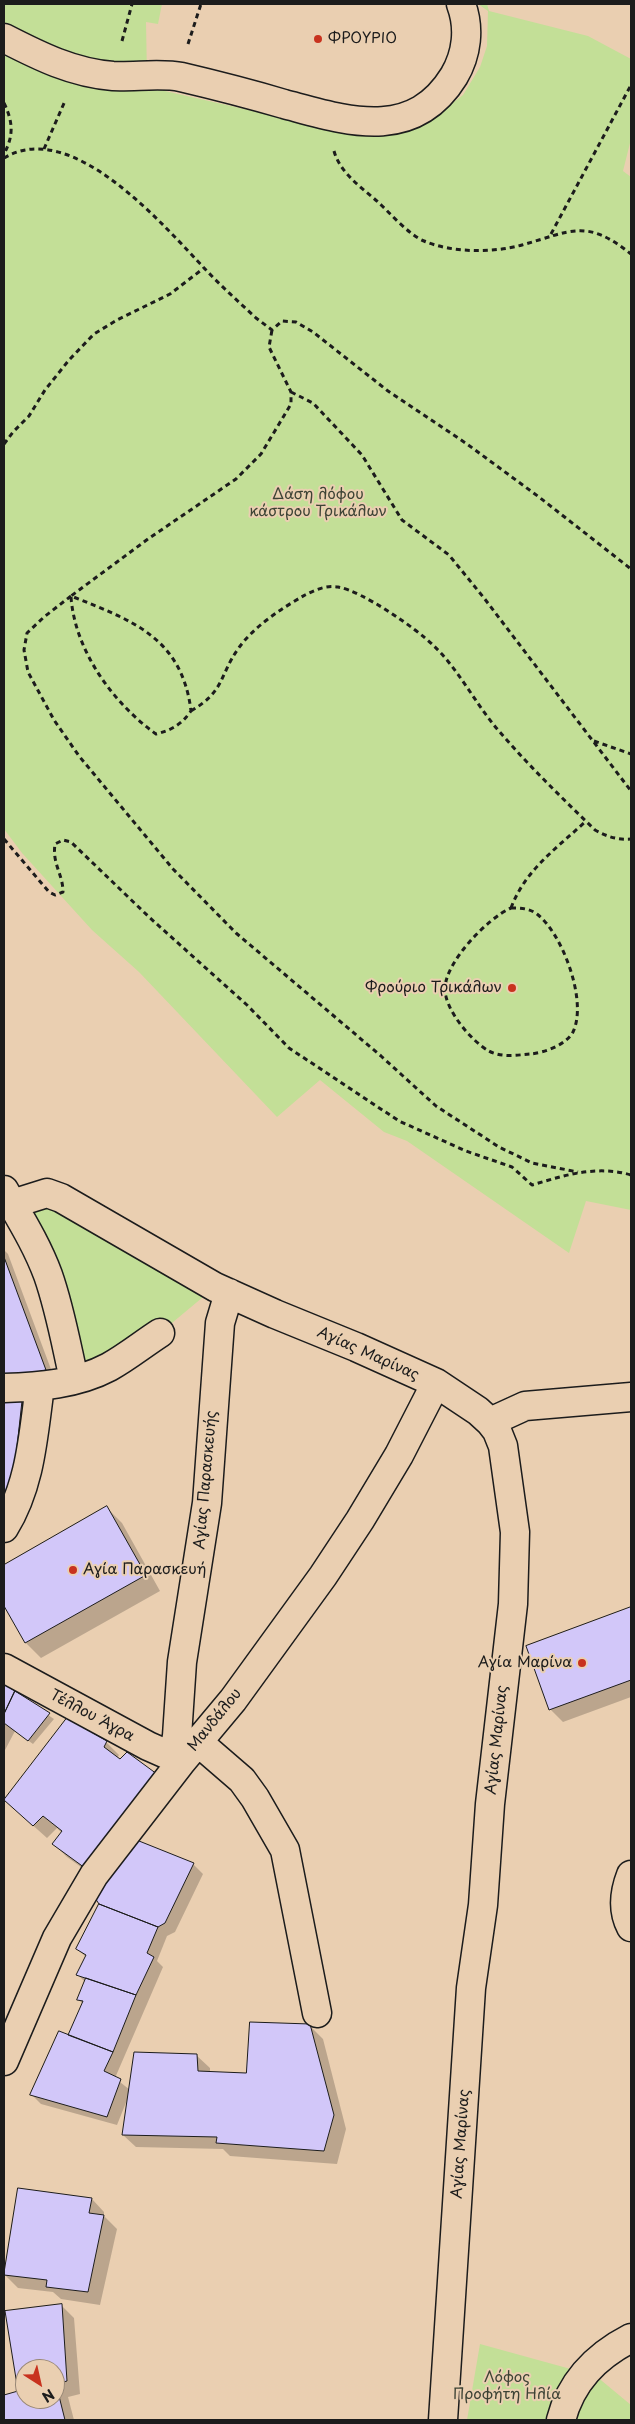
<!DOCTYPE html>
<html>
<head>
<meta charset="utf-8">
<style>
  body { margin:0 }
  #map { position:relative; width:635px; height:2424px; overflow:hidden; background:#eacfb1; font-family:"Playpen Sans",sans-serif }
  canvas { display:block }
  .frame { position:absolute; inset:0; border:5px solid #1c1c1c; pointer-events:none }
  .north { position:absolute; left:15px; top:2359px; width:50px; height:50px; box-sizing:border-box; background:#eacfb1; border:1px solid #988775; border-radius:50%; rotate:145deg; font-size:14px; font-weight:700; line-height:20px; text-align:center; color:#1c1c1c }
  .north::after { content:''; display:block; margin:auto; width:18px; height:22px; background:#c8321e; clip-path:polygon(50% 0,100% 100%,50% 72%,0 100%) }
</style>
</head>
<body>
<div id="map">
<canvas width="635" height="2424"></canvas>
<div class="frame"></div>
<div class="north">N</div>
</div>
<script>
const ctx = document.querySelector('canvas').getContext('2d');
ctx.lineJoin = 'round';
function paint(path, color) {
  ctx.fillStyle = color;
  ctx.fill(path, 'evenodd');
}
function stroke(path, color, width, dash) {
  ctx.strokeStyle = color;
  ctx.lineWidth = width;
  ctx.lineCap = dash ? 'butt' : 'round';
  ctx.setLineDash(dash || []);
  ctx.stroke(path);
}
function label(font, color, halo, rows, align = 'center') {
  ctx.font = font + ' "Playpen Sans",sans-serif';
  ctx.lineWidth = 4;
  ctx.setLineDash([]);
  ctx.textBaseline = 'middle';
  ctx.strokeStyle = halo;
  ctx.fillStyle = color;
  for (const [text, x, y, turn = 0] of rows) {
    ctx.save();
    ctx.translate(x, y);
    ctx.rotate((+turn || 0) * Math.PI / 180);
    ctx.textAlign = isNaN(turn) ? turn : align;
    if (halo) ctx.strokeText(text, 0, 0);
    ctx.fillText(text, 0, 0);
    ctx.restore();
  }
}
paint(new Path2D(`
  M4 4H162L158 24 146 22 147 77 165 91 363 136 401 131 435 116 463 95 480 67 487 46 488 11 478 4H487L489 11 588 36 631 59V139L623 171 631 177V1210L586 1201 569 1253 407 1141 384 1132 320 1080 277 1117 139 972 92 930 22 853 4 829Z
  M37 1195 215 1287 160 1333 74 1379 12 1204Z
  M480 2344 596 2376 631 2405V2420H467Z`), '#c3df97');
paint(new Path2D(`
  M4 1250 8 1254 55 1380 4 1390Z
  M21 1402 31 1412 4 1510V1403Z
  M107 1508 122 1523 160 1591 41 1658 26 1643 4 1604V1567Z
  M631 1608V1697L563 1722 550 1709 528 1647Z
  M4 1686 54 1719 33 1744 15 1731 4 1752Z
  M68 1719 106 1742 119 1755 117 1758 149 1828 137 1842 193 1864 203 1874 175 1932 167 1936 157 1961 163 1967 115 2078 130 2090 196 2055 210 2068V2072L247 2074 310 2026 323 2039 346 2129 337 2164 230 2156 223 2149 136 2147 123 2135 129 2095 117 2125 41 2104 32 2095 68 2036 83 2004 79 2000 86 1983 78 1975 86 1957 77 1949 100 1904 99 1880 67 1857 54 1844 62 1833 57 1828 47 1838 19 1813Z
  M92 2199 104 2212V2216L117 2229 100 2305 61 2299 53 2292 18 2288 5 2275Z
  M61 2305 74 2318 80 2394 68 2397 74 2420H4V2396L19 2392 6 2312ZM25 2369H55V2399H25Z`), '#0003');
const building = new Path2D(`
  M4 1257 46 1370 4 1379Z
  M22 1401 11 1502H4V1402Z
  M107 1506 146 1575 25 1643 4 1606V1565Z
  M631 1607V1680L549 1710 526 1646Z
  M4 1684 15 1691 4 1714Z
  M15 1691 50 1713 28 1741 4 1723V1714Z
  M67 1718 107 1741 104 1747 120 1759 127 1752 161 1777 85 1868 52 1844 62 1831 43 1816 33 1826 4 1800Z
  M134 1839 194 1863 165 1923 158 1927 99 1904 93 1895Z
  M99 1904 158 1927 147 1953 154 1957 136 1995 76 1975 86 1955 76 1949Z
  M86 1978 136 1995 113 2052 68 2035 83 2001 77 2000Z
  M250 2022 310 2024 334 2115 324 2151 216 2143 217 2137 122 2135 134 2052 197 2054 198 2071 246 2073Z
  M59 2031 113 2052 104 2071 121 2079 107 2117 30 2095Z
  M18 2188 92 2198 89 2213 104 2215 88 2292 46 2287 47 2280 4 2275Z
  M62 2304 67 2381 56 2384 65 2420H4V2395L18 2391 5 2311ZM25 2369H55V2399H25Z`);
paint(building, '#d2c7f9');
stroke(building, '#1c1c1c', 1);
const minor = new Path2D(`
  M4 38C39 56 73 73 113 76 134 77 163 73 181 77 215 85 250 94 284 104 345 120 412 144 454 76 467 54 470 28 461 4
  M4 1190C20 1218 37 1245 48 1275 60 1309 66 1344 74 1379
  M12 1204 47 1193 61 1198 215 1287 275 1314 356 1347 436 1383 478 1411 490 1422 497 1431 503 1446 515 1532 513 1604 490 1804 483 1905 471 1988 443 2420
  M4 1388C39 1387 77 1384 109 1367 127 1357 143 1344 160 1333
  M490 1422 525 1406 631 1397
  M4 1528C31 1484 33 1436 40 1386
  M4 1668 148 1746 182 1761
  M198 1742 242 1780 255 1798 285 1850 317 2013
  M173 1757 177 1736 182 1662 207 1503 220 1323 229 1293
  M631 1875C624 1893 622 1910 631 1927
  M4 2061 57 1938 94 1875 182 1761 233 1700 323 1576 360 1520 399 1455 436 1383
  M561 2420C571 2381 596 2356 631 2338`);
stroke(minor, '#1c1c1c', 31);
stroke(new Path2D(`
  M122 41 132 4
  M188 44 201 4
  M4 103C13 122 14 135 4 154
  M44 149 65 101
  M334 151C340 173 361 187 378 202 390 213 409 235 424 241 452 253 493 253 522 245 572 231 586 218 631 254
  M4 158C72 117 164 226 206 270 222 287 239 302 256 318L272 330 282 321 296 322 313 332 388 391 467 444 539 497 631 569
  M551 234 631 85
  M291 392 313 403 362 455 402 520 449 555 484 598 631 791
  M4 444 13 432 29 416 45 390 69 360 94 334 117 320 170 294 204 268
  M71 596 44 617 27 633 24 650 28 672 54 720 79 756 173 869 236 933 381 1056 436 1106 499 1147 532 1163 578 1172
  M71 597C75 651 113 703 156 734 172 730 182 724 191 711 182 637 131 620 71 596L148 539 236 479 261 454 291 404V392L269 347 272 330
  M191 711C225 691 219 676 238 649 253 627 282 608 305 595 315 590 326 585 338 587 362 591 416 628 434 646 459 670 475 703 498 730 528 765 562 798 595 830 608 837 617 840 631 839
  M594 741 631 754
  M4 839 49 892 55 895 63 892C63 874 52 864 55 844L63 840 71 842 149 917 247 1005 289 1048 399 1121 466 1151 512 1167 532 1185C565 1175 597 1165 631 1175
  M511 908C520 908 529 908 537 914 562 933 588 1001 573 1032 566 1045 544 1053 530 1054 517 1055 502 1058 489 1051 472 1042 444 1009 445 988 446 961 488 918 511 908Z
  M511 908C525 870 557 848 586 821`), '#1c1c1c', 3, [5, 4]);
stroke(minor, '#eacfb1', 28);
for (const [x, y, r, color] of [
  [318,39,5,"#c8321e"],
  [512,988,5,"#c8321e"],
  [73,1570,5,"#c8321e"],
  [582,1663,5,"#c8321e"]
]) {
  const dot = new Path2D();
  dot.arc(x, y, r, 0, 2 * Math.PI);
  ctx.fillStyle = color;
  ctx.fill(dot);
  stroke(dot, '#eacfb1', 2);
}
label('15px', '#1c1c1c', '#eacfb1', [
  ["ΦΡΟΥΡΙΟ",328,39],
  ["Φρούριο Τρικάλων",502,988,"right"],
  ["Αγία Παρασκευή",83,1570],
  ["Αγία Μαρίνα",572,1663,"right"]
], 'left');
label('15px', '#3d4335', '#eacfb1', [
  ["Δάση λόφου",318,495],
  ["κάστρου Τρικάλων",318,512],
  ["Λόφος",507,2378],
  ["Προφήτη Ηλία",507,2395]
]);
label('15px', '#1c1c1c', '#eacfb1', [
  ["Αγίας Μαρίνας",368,1354,24],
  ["Αγίας Παρασκευής",206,1480,-85],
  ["Τέλλου Άγρα",92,1716,28],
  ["Μανδάλου",215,1720,-51],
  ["Αγίας Μαρίνας",497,1740,-84],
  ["Αγίας Μαρίνας",461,2144,-86]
]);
</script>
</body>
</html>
